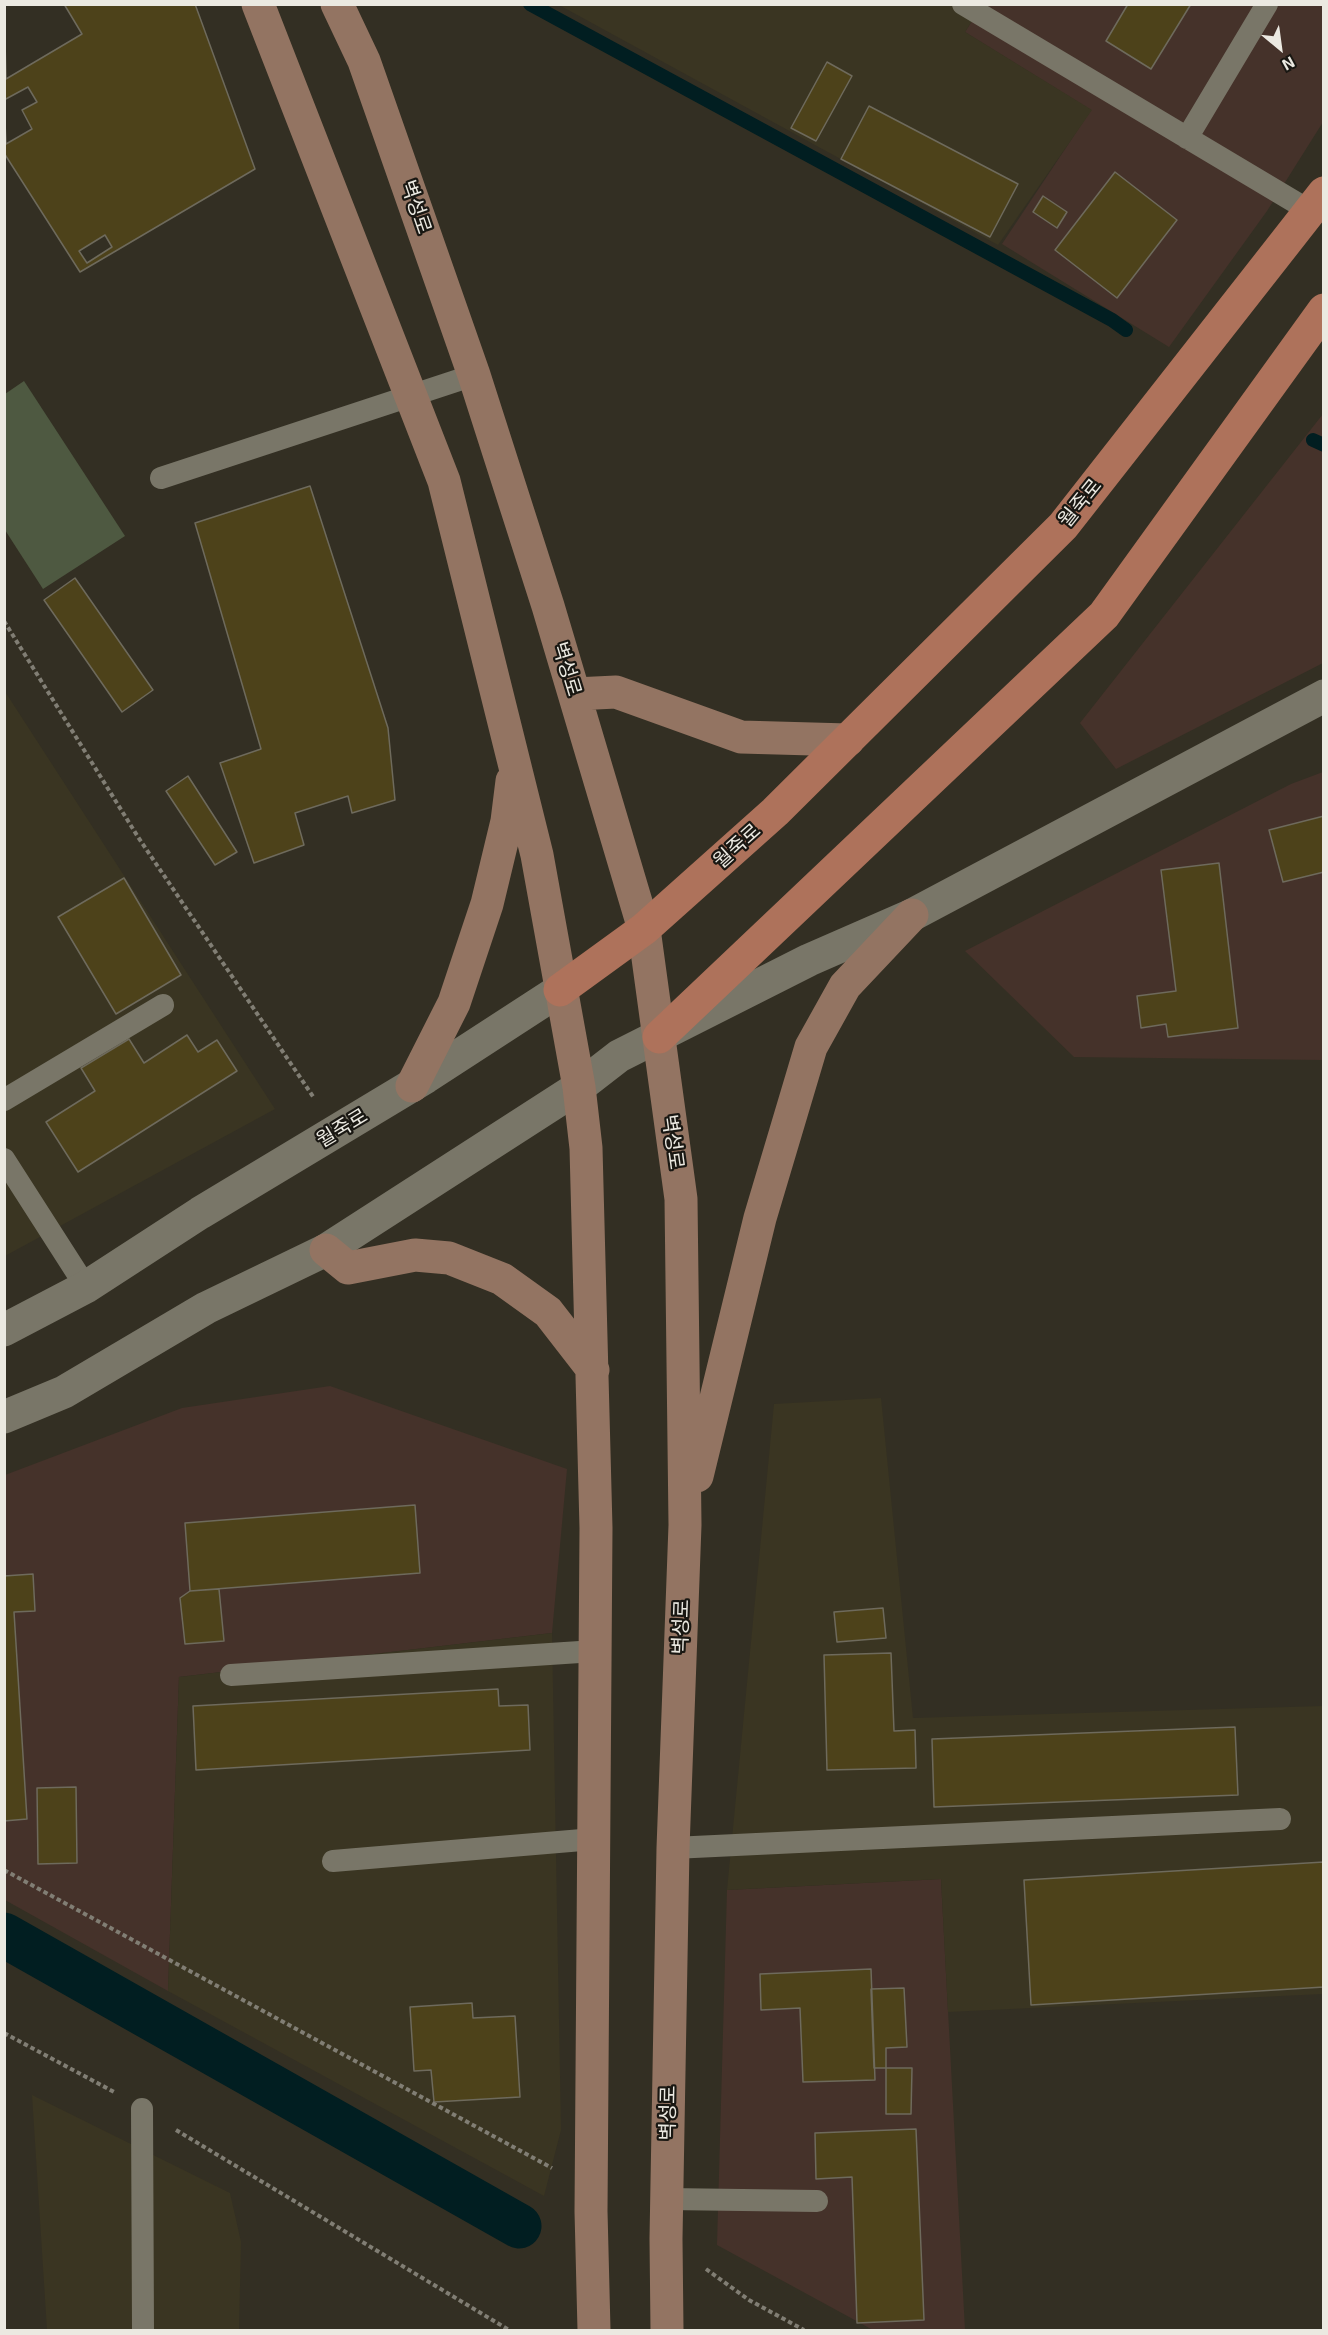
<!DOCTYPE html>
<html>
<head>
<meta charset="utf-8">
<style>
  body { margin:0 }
  #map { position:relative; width:1328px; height:2335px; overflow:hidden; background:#332f23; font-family:"Exo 2",sans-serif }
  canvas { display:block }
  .frame { position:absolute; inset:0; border:6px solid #ebe9e1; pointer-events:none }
  .north { position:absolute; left:1250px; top:18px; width:60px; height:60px; -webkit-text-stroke:4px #191712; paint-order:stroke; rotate:151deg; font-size:16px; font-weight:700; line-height:24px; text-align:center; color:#ebe9e1 }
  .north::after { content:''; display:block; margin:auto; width:21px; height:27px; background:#ebe9e1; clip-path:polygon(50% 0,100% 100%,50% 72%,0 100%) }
</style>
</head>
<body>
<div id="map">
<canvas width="1328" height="2335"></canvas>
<div class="frame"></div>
<div class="north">N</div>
</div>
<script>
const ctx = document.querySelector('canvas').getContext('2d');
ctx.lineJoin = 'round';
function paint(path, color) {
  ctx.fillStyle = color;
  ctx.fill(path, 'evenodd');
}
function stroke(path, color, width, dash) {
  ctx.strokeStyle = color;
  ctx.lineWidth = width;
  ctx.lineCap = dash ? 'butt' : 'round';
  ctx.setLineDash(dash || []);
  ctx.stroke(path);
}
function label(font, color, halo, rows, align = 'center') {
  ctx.font = font + ' "Exo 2","Noto Sans KR",sans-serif';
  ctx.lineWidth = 4.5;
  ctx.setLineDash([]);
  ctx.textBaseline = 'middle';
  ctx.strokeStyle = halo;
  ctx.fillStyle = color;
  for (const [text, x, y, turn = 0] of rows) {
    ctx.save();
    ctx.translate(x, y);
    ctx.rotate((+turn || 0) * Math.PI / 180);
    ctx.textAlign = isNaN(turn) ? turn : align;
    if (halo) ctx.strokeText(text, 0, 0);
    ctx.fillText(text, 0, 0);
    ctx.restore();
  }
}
paint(new Path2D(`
  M982 5H1323V122L1267 211 1169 347 1002 244 1091 110 965 32Z
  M1323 414V663L1116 769 1080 723Z
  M1323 772V1060L1074 1057 965 951 1291 784Z
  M330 1386 567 1469 552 1633 179 1677 168 1991 5 1900V1475L182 1408Z
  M941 1879 965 2330H873L717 2245 727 1890Z`), '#45322a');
paint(new Path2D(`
  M559 5H982L965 32 1092 110 998 245Z
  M4 690 275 1109 5 1256H4Z
  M881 1398 913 1718 1323 1706V1994L948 2012 941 1879 727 1890 774 1404Z
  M552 1633 561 2130 544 2196 168 1991 179 1677Z
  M32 2095 230 2193 241 2242 239 2330H47Z`), '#3a3522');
paint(new Path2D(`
  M24 381 125 536 43 589 5 530V394Z`), '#4e5941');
stroke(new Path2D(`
  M530 4 1112 320 1126 330
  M1313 440 1324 445`), '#011e21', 14);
stroke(new Path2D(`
  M4 1935 519 2226`), '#011e21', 45);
const building = new Path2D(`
  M4 4H64L82 34 6 79Z
  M4 4H195L255 169 80 272 4 153Z
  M1128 4H1191L1151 69 1106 41Z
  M827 62 852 76 816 141 791 128Z
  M28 87 37 102 22 110 32 129 6 144 4 100Z
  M869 106 1018 184 990 237 841 159Z
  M1115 172 1177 220 1117 298 1055 250Z
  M1043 196 1067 212 1057 228 1033 212Z
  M105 235 112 247 87 263 79 251Z
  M310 486 388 728 395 800 352 813 348 796 295 813 304 845 254 863 220 763 261 749 195 523Z
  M75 578 153 690 122 712 44 600Z
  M188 776 237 852 215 865 166 791Z
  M1324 816V872L1283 882 1269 830Z
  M1219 863 1238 1028 1168 1037 1166 1024 1141 1028 1137 996 1176 991 1161 870Z
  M124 878 181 975 116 1014 58 917Z
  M187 1035 198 1052 217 1040 237 1071 78 1172 46 1122 95 1091 81 1068 129 1039 144 1063Z
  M415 1505 420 1573 190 1591 185 1523Z
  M33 1574 35 1611 14 1612 27 1819 4 1821V1576Z
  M219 1589 224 1641 185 1644 180 1598 190 1591Z
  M883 1608 886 1638 837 1642 834 1612Z
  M891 1653 894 1731 915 1730 916 1768 827 1770 824 1655Z
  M498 1689 499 1706 528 1705 530 1750 196 1770 193 1706Z
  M1235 1727 1238 1795 934 1807 932 1739Z
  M76 1787 77 1863 38 1864 37 1788Z
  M1324 1862V1987L1031 2005 1024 1880Z
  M871 1969 875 2080 803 2082 800 2008 761 2010 760 1974Z
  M904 1988 907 2047 886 2048V2068H874L871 1989Z
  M472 2003 473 2018 515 2016 520 2097 434 2102 431 2070 414 2071 410 2007Z
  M886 2068H912L911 2114H886Z
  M916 2129 924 2320 857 2323 852 2177 816 2179 815 2133Z`);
paint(building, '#4d421a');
stroke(building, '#6e6a5c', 1.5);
stroke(new Path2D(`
  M4 621 138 837 314 1098
  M4 1870 552 2168
  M4 2033 116 2093
  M176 2130 509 2330
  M706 2269 749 2300 804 2330`), '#817e74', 4, [4.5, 3]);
stroke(new Path2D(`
  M963 4 1310 211
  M1187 138 1267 4
  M161 478 474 375
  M4 1100 163 1005
  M4 1159 86 1287
  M231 1675 595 1651
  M673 1848 1280 1819
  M333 1861 594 1839
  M142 2109 143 2330
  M667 2199 817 2201`), '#797668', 22);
stroke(new Path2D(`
  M4 1330 86 1287 200 1213 426 1077 560 990
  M4 1417 64 1392 206 1308 326 1250 579 1087 619 1056 809 960 912 915 1324 696`), '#797668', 33);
stroke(new Path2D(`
  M258 4 444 481 537 855 579 1087 586 1148 596 1528 591 2211 594 2330
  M337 4 364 61 474 375 548 606 644 929 681 1199 685 1525 673 1848 666 2239 667 2330
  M575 694 616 692 741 737 848 740
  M412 1086 454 1003 487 904 507 821 512 781
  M326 1250 348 1268 415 1255 449 1258 502 1279 548 1312 593 1370
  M697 1476 760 1218 811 1047 845 986 912 915`), '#937462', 33);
stroke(new Path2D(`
  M560 990 644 929 775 812 1063 526 1324 193
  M659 1037 1104 615 1324 310`), '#ae725b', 33);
label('20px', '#ebe9e1', '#191712', [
  ["벽성로",416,207,71],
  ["월죽로",1080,503,-51],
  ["벽성로",567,669,73],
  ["월죽로",737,846,-42],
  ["월죽로",342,1128,-31],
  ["벽성로",673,1142,82],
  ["벽성로",681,1627,-88],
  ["벽성로",668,2113,-89]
]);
</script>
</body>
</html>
